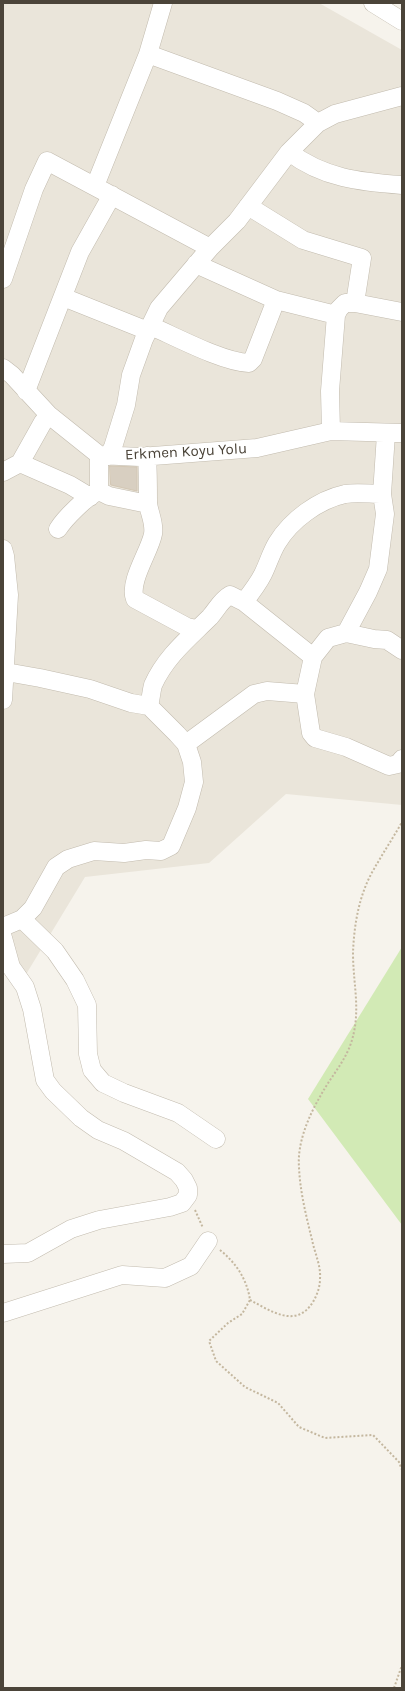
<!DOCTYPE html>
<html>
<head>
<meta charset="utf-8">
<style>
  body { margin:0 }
  #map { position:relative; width:405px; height:1691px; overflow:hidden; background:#f6f3ec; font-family:Karla,sans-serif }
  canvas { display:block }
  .frame { position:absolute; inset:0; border:4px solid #4b4439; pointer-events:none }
</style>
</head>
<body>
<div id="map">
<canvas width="405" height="1691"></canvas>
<div class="frame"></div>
</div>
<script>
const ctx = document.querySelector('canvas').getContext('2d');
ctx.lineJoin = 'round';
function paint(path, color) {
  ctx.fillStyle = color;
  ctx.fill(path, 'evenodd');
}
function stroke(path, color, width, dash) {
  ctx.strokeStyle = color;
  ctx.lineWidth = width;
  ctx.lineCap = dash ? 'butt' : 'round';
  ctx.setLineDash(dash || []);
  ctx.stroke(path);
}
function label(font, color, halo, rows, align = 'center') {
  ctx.font = font + ' Karla,sans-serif';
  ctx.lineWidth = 3.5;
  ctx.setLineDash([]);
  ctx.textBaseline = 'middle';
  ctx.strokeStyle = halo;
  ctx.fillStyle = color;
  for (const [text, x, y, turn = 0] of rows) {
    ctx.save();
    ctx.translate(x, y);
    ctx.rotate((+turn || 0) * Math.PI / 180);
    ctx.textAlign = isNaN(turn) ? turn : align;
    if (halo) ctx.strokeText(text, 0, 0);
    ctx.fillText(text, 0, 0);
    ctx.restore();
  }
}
paint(new Path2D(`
  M3 3H319L402 50V805L286 794 209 863 85 877 25 976 3 973Z`), '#eae5da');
paint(new Path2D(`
  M402 947V1225L308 1099Z`), '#d2eab5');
const building = new Path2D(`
  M110 466 137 467V491L111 485Z`);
paint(building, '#d8cfc1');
stroke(building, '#d3c7b4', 1);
const minor = new Path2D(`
  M373 3 402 21
  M148 54 277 101 304 113 318 123
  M289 152C323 178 360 182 402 185
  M95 186 148 54 163 3
  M248 206 303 240 362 258 355 303
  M196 264 276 300 336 315
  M3 279 34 189 47 161 210 248
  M63 297 148 331
  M151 326C176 337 223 362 249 363L253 359 276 300
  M3 368 12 375 49 415 99 455 140 457 257 448 331 431 402 433
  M26 391 80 252 112 195
  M331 431 330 391 336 315 339 309 345 303H355L402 312
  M99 455V491L109 496 148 504
  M108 456 113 447 126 405 131 375 144 339 159 308 210 248 237 221 289 152 318 123 335 114 402 96
  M147 456C148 472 148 487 148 503 149 513 155 523 153 534 150 551 128 582 135 599L187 627 196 629
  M20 463 70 485 90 497
  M3 472 20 463 43 422 49 415
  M58 529C65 518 87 496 99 491
  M3 549 5 556 9 595 3 700
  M244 602C251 593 258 584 263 574 268 564 271 553 277 543 291 520 318 500 345 494 357 492 370 494 382 494L386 434
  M346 633 368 592 378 569 385 514 382 494
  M402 650 387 640 374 639 346 633 328 638 313 657 305 694 311 733 315 738 346 747 389 766 398 764 402 759
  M149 706C151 699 151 692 153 685 166 656 189 638 210 617 217 609 221 600 230 595L244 602 313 657
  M186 744 254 694 267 691 305 694
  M22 919 55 951 75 980 87 1005 88 1054 92 1070 103 1083 124 1093 178 1113 216 1139
  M3 927 22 919 33 908 56 867 68 859 94 851 124 853 146 850 161 851 171 846 187 808 194 782 192 762 186 744 177 734 149 706 131 703 90 689 40 678 6 672
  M3 938 11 967 25 987 32 1009 45 1080 53 1091 81 1118 98 1130 124 1141 177 1172 184 1180 188 1188V1195L182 1203 170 1207 99 1220 71 1229 28 1253 3 1254
  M3 1313 122 1275 165 1278 191 1266 208 1241`);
stroke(minor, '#c2bbae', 19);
stroke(new Path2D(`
  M195 1210 203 1228
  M220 1250C236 1263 247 1279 250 1300L242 1314 228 1323 209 1341 216 1361 245 1387 278 1403 299 1427 325 1438 373 1435 399 1462 402 1470
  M250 1300C271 1311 296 1329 313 1302 317 1295 320 1287 320 1279 321 1267 316 1256 313 1244 307 1219 300 1193 299 1167 297 1143 309 1115 321 1095 330 1078 343 1064 350 1046 362 1013 353 986 353 953 354 925 359 894 374 869 383 853 393 838 402 822
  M394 1688 402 1665`), '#c4b79f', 2, [2, 2]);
stroke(minor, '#fff', 18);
label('15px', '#4b4439', '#fff', [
  ["Erkmen Koyu Yolu",186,452,-3]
]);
</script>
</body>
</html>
